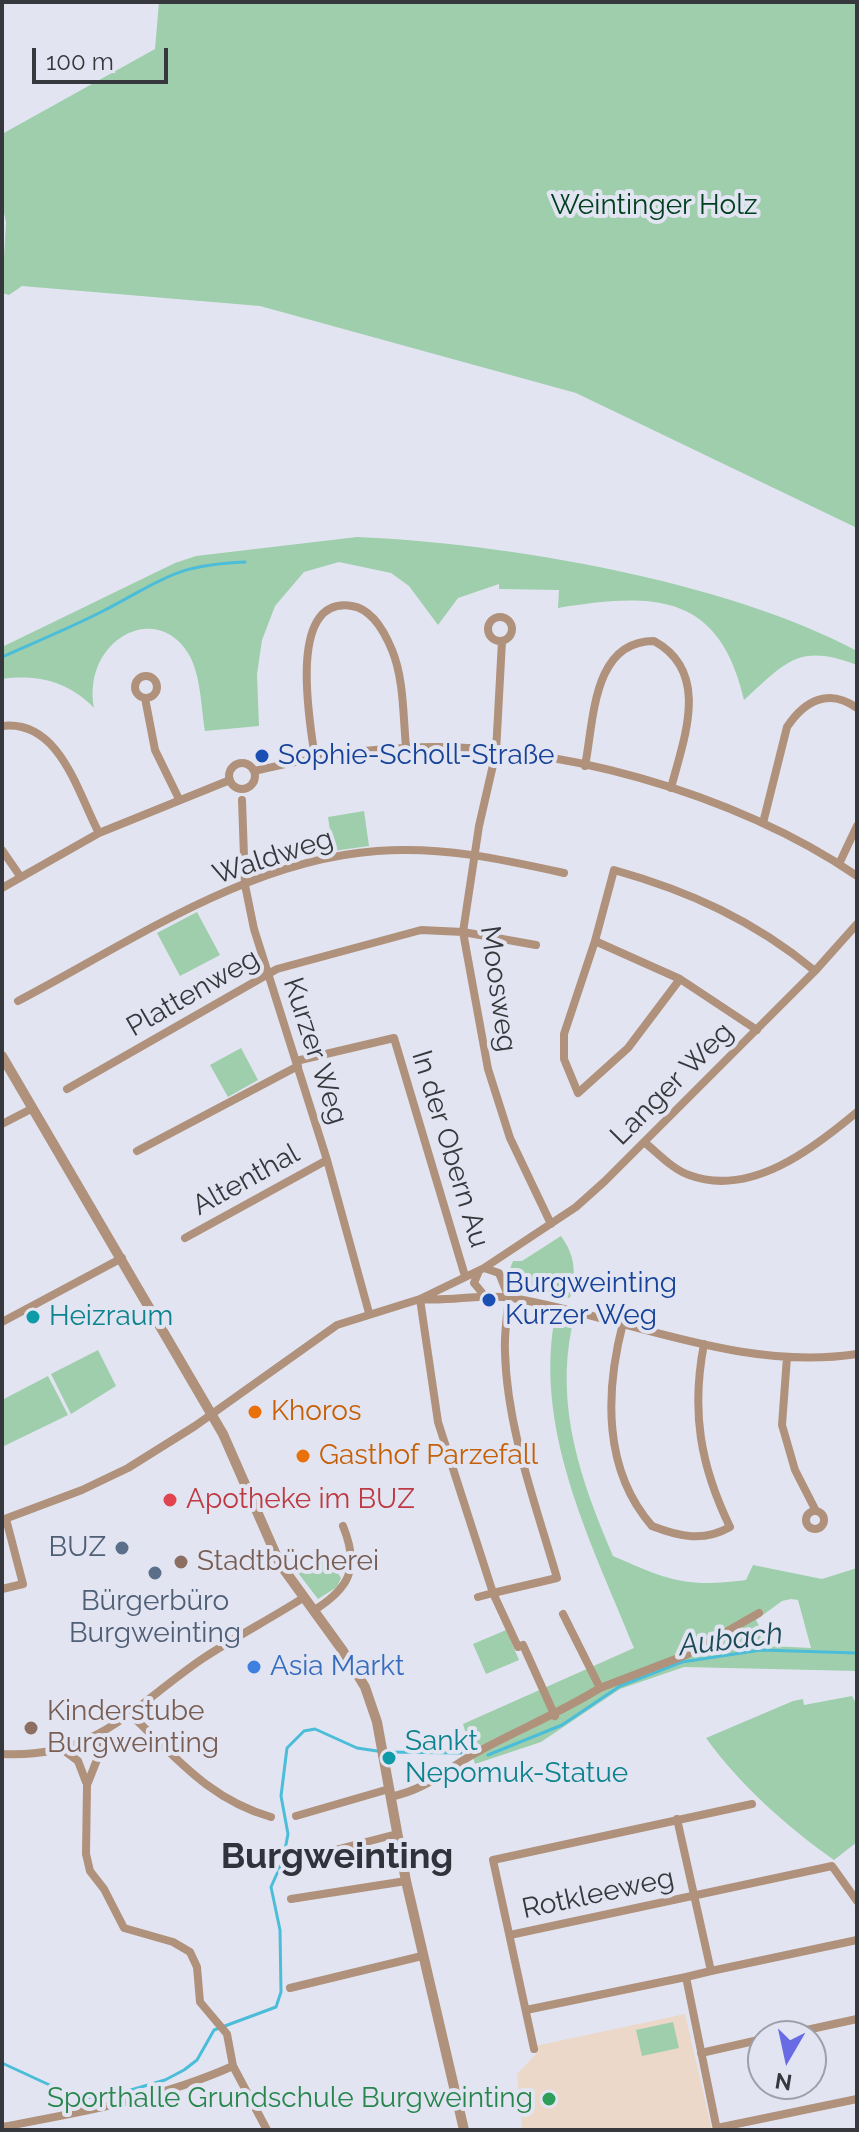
<!DOCTYPE html>
<html>
<head>
<meta charset="utf-8">
<style>
  body { margin:0 }
  #map { position:relative; width:859px; height:2132px; overflow:hidden; background:#e2e5f1; font-family:Raleway,sans-serif }
  canvas { display:block }
  .frame { position:absolute; inset:0; border:4px solid #37383d; pointer-events:none }
  .north { position:absolute; left:747px; top:2020px; width:80px; height:80px; box-sizing:border-box; background:#e2e5f1; border:2px solid #9ea0a9; border-radius:50%; rotate:189deg; font-size:22px; font-weight:700; line-height:32px; text-align:center; color:#37383d }
  .north::after { content:''; display:block; margin:auto; width:28px; height:36px; background:#686be4; clip-path:polygon(50% 0,100% 100%,50% 72%,0 100%) }
  .scale { position:absolute; left:32px; top:48px; width:136px; height:36px; box-sizing:border-box; border:4px solid #37383d; border-top:0; padding-left:10px; font-size:24px; line-height:28px; white-space:nowrap; color:#37383d; -webkit-text-stroke:6px #e2e5f1; paint-order:stroke }
</style>
</head>
<body>
<div id="map">
<canvas width="859" height="2132"></canvas>
<div class="frame"></div>
<div class="north">N</div>
<div class="scale">100 m</div>
</div>
<script>
const ctx = document.querySelector('canvas').getContext('2d');
ctx.lineJoin = 'round';
function paint(path, color) {
  ctx.fillStyle = color;
  ctx.fill(path, 'evenodd');
}
function stroke(path, color, width, dash) {
  ctx.strokeStyle = color;
  ctx.lineWidth = width;
  ctx.lineCap = dash ? 'butt' : 'round';
  ctx.setLineDash(dash || []);
  ctx.stroke(path);
}
function label(font, color, halo, rows, align = 'center') {
  ctx.font = font + ' Raleway,sans-serif';
  ctx.lineWidth = 8;
  ctx.setLineDash([]);
  ctx.textBaseline = 'middle';
  ctx.strokeStyle = halo;
  ctx.fillStyle = color;
  for (const [text, x, y, turn = 0] of rows) {
    ctx.save();
    ctx.translate(x, y);
    ctx.rotate((+turn || 0) * Math.PI / 180);
    ctx.textAlign = isNaN(turn) ? turn : align;
    if (halo) ctx.strokeText(text, 0, 0);
    ctx.fillText(text, 0, 0);
    ctx.restore();
  }
}
paint(new Path2D(`
  M685 2014 712 2130H522L517 2074 536 2054 535 2046Z`), '#ebd8c8');
paint(new Path2D(`
  M159 2H857V528L576 393 260 306 22 286 9 295 2 293 6 222 2 204V134L155 49Z
  M357 537C505 543 727 581 857 651V665C798 642 785 663 744 700 719 591 652 593 558 608L559 590 499 589V584L458 598 438 625 409 586 391 573 339 562 304 572 275 606 262 640 257 674 259 726 205 731C201 707 201 674 188 653 155 600 82 641 94 708 69 682 38 674 2 679V647L175 563 196 556Z
  M364 811 369 846 333 851 328 817Z
  M197 912 220 955 180 976 157 933Z
  M241 1048 258 1080 228 1097 210 1065Z
  M561 1236C576 1257 576 1274 570 1298L527 1286 524 1290 512 1284 508 1274 513 1261H522Z
  M554 1322 572 1326C555 1408 581 1481 613 1556 668 1580 685 1588 746 1580L753 1565 822 1579 857 1568V1671L684 1667 620 1689 541 1742 475 1764 463 1724 634 1648C593 1546 535 1435 554 1322ZM791 1599 798 1600 811 1648 770 1646 756 1620 782 1601Z
  M98 1350 116 1386 71 1414 51 1374Z
  M48 1376 68 1415 2 1447V1400Z
  M329 1559 341 1578 337 1587 318 1599 295 1569Z
  M506 1630 519 1660 486 1674 473 1644Z
  M852 1696 857 1705V1842L834 1860C786 1826 741 1786 706 1738L793 1701 803 1699 804 1705Z
  M673 2022 679 2048 642 2056 636 2030Z`), '#9eceac');
stroke(new Path2D(`
  M2 657C35 642 70 628 103 611 163 580 173 565 245 562
  M385 1752 461 1753
  M488 1755 562 1725 620 1686 682 1662 761 1650 857 1653
  M2 2063 69 2094 100 2099 165 2080 184 2070 197 2060 214 2030 276 2007 281 1992 280 1930 271 1887 283 1860 288 1834 281 1796 287 1748 304 1731 315 1729 357 1748 377 1751`), '#4cbdd9', 3);
stroke(new Path2D(`
  M488 629a12 12 0 1 1 24 0a12 12 0 1 1-24 0Z
  M502 641 496 752 479 826 463 932 488 1069 510 1138 551 1224
  M135 687a11 11 0 1 1 22 0a11 11 0 1 1-22 0Z
  M145 698 155 750 179 799
  M2 726C60 719 78 794 99 833
  M315 758C310 724 286 595 352 606 372 609 385 633 392 650 404 679 403 716 406 747
  M229 776a13 13 0 1 1 26 0a13 13 0 1 1-26 0Z
  M585 766C594 721 592 641 654 641 711 672 684 738 671 788
  M254 771C303 760 352 750 403 748 548 739 738 794 857 876
  M242 800 245 885 254 929 327 1160 369 1313
  M763 823 787 727C805 700 829 688 857 708
  M2 850 20 876
  M839 864 857 826
  M2 888 99 833 230 780
  M595 941 680 979 757 1030
  M680 979 628 1048 578 1093 564 1059V1034L595 941 614 870C689 891 755 921 815 971
  M18 1001C129 943 248 860 377 851 442 846 501 859 564 873
  M296 1061 394 1038 465 1276
  M67 1089 277 969 421 930 463 932 536 945
  M2 1124 33 1108
  M644 1142C658 1153 672 1169 689 1175 750 1198 813 1149 857 1112
  M137 1151 298 1066
  M185 1238 327 1160
  M484 1268 576 1207 605 1181 815 971 857 924
  M479 1271 474 1283 484 1295
  M509 1297C507 1315 504 1334 505 1352 507 1429 536 1505 557 1578L493 1593 518 1647 523 1645 555 1716
  M420 1299C451 1302 481 1293 512 1298 626 1317 740 1372 857 1354
  M420 1299 438 1422 493 1593 478 1597
  M2 1322 122 1258
  M623 1323C605 1392 603 1470 652 1526 680 1537 704 1542 730 1527 700 1465 691 1411 704 1344
  M787 1357 782 1425 795 1470 816 1511
  M806 1520a9 9 0 1 1 18 0a9 9 0 1 1-18 0Z
  M2 1520 82 1490 128 1468 195 1426 337 1325 420 1299 484 1268 499 1273 507 1293 514 1298
  M2 1589 23 1584 6 1519
  M313 1611C350 1588 360 1568 343 1526
  M600 1688 686 1655 759 1613
  M129 1713C175 1756 208 1799 271 1817
  M101 1735 102 1747 87 1785 86 1854 90 1871 104 1889 124 1928 173 1942 190 1952 197 1967 200 2002 227 2034 233 2066 267 2130
  M62 1749 78 1761 86 1782
  M2 1754C96 1759 132 1707 202 1659 235 1637 270 1619 303 1598
  M390 1797C427 1789 441 1773 472 1755 515 1731 558 1714 600 1688L563 1614
  M296 1816 389 1789
  M677 1819 711 1971 686 1977 717 2130
  M304 1858 397 1834
  M291 1899 406 1881
  M510 1935 832 1866 857 1901
  M711 1971 857 1940
  M290 1988 422 1956
  M526 2010 686 1977
  M779 2036 857 2019
  M534 2049 493 1860 752 1804
  M701 2053 763 2039
  M2 2127C82 2112 159 2099 233 2066
  M717 2128 857 2099`), '#b0917b', 8);
stroke(new Path2D(`
  M2 1056 223 1434 280 1564 343 1651 365 1687 377 1722 406 1881 464 2130`), '#b0917b', 10);
for (const [x, y, r, color] of [
  [262,756,8,"#1a4fb4"],
  [489,1300,8,"#1a4fb4"],
  [33,1317,8,"#0f9aa8"],
  [255,1412,8,"#e8710a"],
  [303,1456,8,"#e8710a"],
  [170,1500,8,"#e0444e"],
  [122,1548,8,"#5c6f8a"],
  [181,1562,8,"#8d6e63"],
  [155,1573,8,"#5c6f8a"],
  [254,1667,8,"#3f7fe0"],
  [31,1728,8,"#8d6e63"],
  [389,1758,8,"#0f9aa8"],
  [549,2099,8,"#2e9e5b"]
]) {
  const dot = new Path2D();
  dot.arc(x, y, r, 0, 2 * Math.PI);
  ctx.fillStyle = color;
  ctx.fill(dot);
  stroke(dot, '#e2e5f1', 3);
}
label('28px', '#01401f', '#e2e5f1', [
  ["Weintinger Holz",654,206]
]);
label('28px', '#164399', '#e2e5f1', [
  ["Sophie-Scholl-Straße",278,756],
  ["Burgweinting",505,1284],
  ["Kurzer Weg",505,1316]
], 'left');
label('28px', '#37383d', '#e2e5f1', [
  ["Waldweg",273,857,-18],
  ["Moosweg",498,989,82],
  ["Plattenweg",193,993,-30],
  ["Kurzer Weg",315,1051,72],
  ["Langer Weg",672,1084,-45],
  ["In der Obern Au",450,1149,73],
  ["Altenthal",246,1180,-29],
  ["Rotkleeweg",598,1894,-12]
]);
label('28px', '#0d838f', '#e2e5f1', [
  ["Heizraum",49,1317],
  ["Sankt",405,1742],
  ["Nepomuk-Statue",405,1774]
], 'left');
label('28px', '#c56008', '#e2e5f1', [
  ["Khoros",271,1412],
  ["Gasthof Parzefall",319,1456]
], 'left');
label('28px', '#be3a42', '#e2e5f1', [
  ["Apotheke im BUZ",186,1500]
], 'left');
label('28px', '#4e5e75', '#e2e5f1', [
  ["BUZ",106,1548],
  ["Bürgerbüro",155,1602,"center"],
  ["Burgweinting",155,1634,"center"]
], 'right');
label('28px', '#785e54', '#e2e5f1', [
  ["Stadtbücherei",197,1562],
  ["Kinderstube",47,1712],
  ["Burgweinting",47,1744]
], 'left');
label('28px', '#366cbe', '#e2e5f1', [
  ["Asia Markt",270,1667]
], 'left');
label('28px', '#27864d', '#e2e5f1', [
  ["Sporthalle Grundschule Burgweinting",533,2099]
], 'right');
label('italic 30px', '#1b4b57', '#e2e5f1', [
  ["Aubach",731,1640,-7]
]);
label('bold 36px', '#31333c', '#e2e5f1', [
  ["Burgweinting",337,1857]
]);
</script>
</body>
</html>
